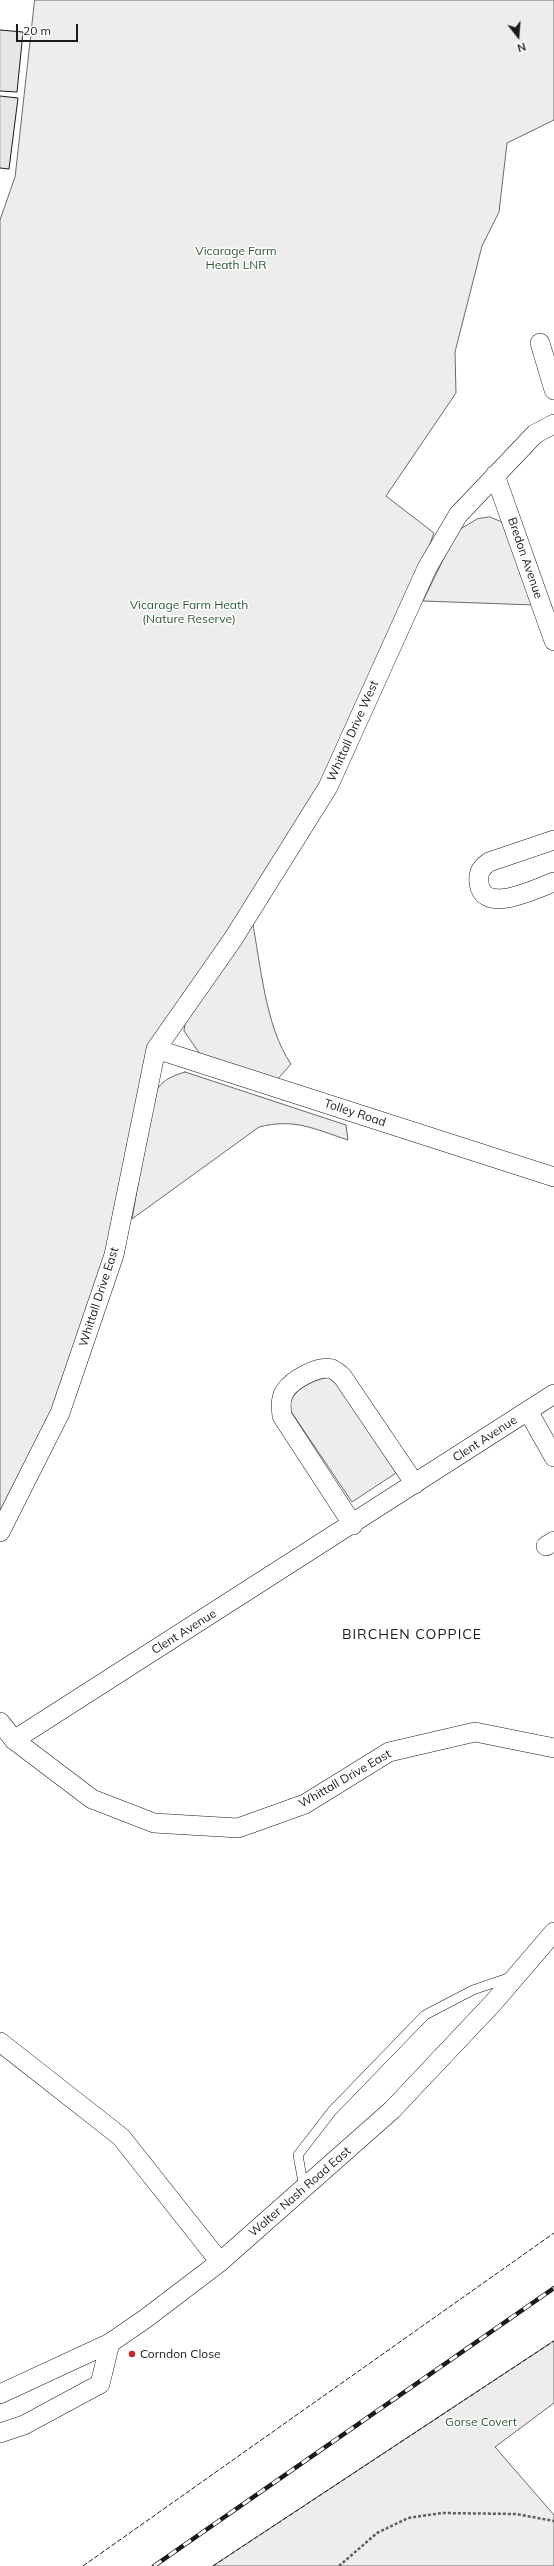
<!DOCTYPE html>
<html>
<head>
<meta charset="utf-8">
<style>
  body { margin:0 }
  #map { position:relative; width:554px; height:2566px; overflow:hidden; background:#fff; font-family:Mulish,sans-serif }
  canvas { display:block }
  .north { position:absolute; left:498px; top:16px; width:40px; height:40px; -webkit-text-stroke:3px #fff; paint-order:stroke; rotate:163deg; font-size:11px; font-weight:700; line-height:16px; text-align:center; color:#1a1a1a }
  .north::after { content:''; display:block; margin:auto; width:14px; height:18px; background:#1a1a1a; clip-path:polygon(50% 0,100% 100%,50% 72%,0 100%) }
  .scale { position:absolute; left:16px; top:24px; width:62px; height:18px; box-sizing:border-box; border:2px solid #1a1a1a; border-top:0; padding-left:5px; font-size:12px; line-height:14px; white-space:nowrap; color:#1a1a1a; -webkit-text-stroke:3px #fff; paint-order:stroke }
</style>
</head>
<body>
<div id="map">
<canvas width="554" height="2566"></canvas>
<div class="north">N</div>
<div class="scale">20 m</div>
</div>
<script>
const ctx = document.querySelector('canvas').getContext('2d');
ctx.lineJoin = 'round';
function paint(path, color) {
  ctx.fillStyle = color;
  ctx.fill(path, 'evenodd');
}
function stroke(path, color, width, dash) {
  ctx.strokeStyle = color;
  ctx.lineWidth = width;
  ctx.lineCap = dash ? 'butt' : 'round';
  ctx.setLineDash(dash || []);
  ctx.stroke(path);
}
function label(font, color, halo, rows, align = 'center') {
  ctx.font = font + ' Mulish,sans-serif';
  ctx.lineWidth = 3;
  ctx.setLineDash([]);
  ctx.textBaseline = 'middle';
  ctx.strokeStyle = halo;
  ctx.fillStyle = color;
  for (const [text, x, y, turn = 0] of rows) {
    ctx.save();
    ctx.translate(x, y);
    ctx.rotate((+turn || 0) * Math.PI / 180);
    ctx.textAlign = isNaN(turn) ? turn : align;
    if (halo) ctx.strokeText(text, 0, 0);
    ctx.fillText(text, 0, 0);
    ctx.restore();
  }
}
const green = new Path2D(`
  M35 0H554V120L507 143 499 212 482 246 455 352 456 393 386 496 434 533 405 610 328 787 156 1049 114 1255 60 1413 0 1532V220L15 177Z
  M490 517 502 522 534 605 423 601 457 531 477 519Z
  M252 920C261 965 265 1026 291 1064L277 1080 202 1057 184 1031 186 1016Z
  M185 1072 346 1125 348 1140C314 1129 295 1118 259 1127L132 1219 153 1097C160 1081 169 1077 185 1072Z
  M329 1377 337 1382 396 1473 352 1502 290 1410C288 1391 312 1380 329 1377Z
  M554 2341V2403L495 2447 554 2515V2566H213Z`);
paint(green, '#ededed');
stroke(green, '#6a6a6a', 1);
const building = new Path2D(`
  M0 30 23 32 17 92 0 91Z
  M0 96 18 98 9 169 0 168Z`);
paint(building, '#e6e6e6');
stroke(building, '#1a1a1a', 1);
const service = new Path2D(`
  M304 2188 298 2155 332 2111 425 2015 473 1990 511 1977`);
const minor = new Path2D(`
  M540 343 554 390
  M495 475 554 641
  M554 840 489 862C481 868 478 872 479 883 483 916 537 888 554 882
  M156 1049 554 1177
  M528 1411 554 1457
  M353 1525 282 1416C281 1407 280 1399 285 1391 292 1380 318 1365 332 1369 335 1370 339 1374 342 1376L415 1484
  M0 1532 60 1413 114 1255 156 1049 233 939 328 787 427 568 458 515 535 434 554 424
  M546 1546 554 1541
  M0 1722 14 1740 92 1799 154 1823 238 1828 305 1804 389 1752 475 1732 554 1748
  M14 1740 554 1394
  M0 2042 121 2137 220 2262
  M0 2394 110 2343 145 2319 220 2262 392 2110 493 2003 554 1932
  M0 2433 24 2425 100 2384 110 2343`);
stroke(service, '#1a1a1a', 10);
stroke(minor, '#1a1a1a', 20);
stroke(new Path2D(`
  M339 2566 377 2533 408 2518 442 2513 516 2514 554 2521`), '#5f5f5f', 2.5, [3, 2]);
stroke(service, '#fff', 9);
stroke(minor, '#fff', 19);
const rail = new Path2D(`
  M154 2566 554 2288`);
stroke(rail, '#1a1a1a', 4.5);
stroke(rail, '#fff', 3, [9]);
stroke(new Path2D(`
  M83 2566 554 2233
  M213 2566 554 2341`), '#1a1a1a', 1, [5, 2]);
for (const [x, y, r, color] of [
  [132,2354,4,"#c62828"]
]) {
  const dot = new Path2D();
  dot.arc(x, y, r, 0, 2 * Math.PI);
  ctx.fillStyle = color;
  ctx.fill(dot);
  stroke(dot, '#fff', 1.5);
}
label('12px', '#2b5a34', '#fff', [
  ["Vicarage Farm",236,251],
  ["Heath LNR",236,265],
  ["Vicarage Farm Heath",189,605],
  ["(Nature Reserve)",189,619],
  ["Gorse Covert",481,2422]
]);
label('12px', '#1a1a1a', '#fff', [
  ["Bredon Avenue",525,558,71],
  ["Whittall Drive West",353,731,-66],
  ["Tolley Road",355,1113,18],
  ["Whittall Drive East",99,1297,-72],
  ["Clent Avenue",485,1439,-33],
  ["Clent Avenue",184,1632,-32],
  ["Whittall Drive East",345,1779,-30],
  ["Walter Nash Road East",300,2192,-41]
]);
label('12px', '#1a1a1a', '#fff', [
  ["Corndon Close",140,2354]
], 'left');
ctx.letterSpacing = '1px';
label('14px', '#1a1a1a', '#fff', [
  ["BIRCHEN COPPICE",412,1635]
]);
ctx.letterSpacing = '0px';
</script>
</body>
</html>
